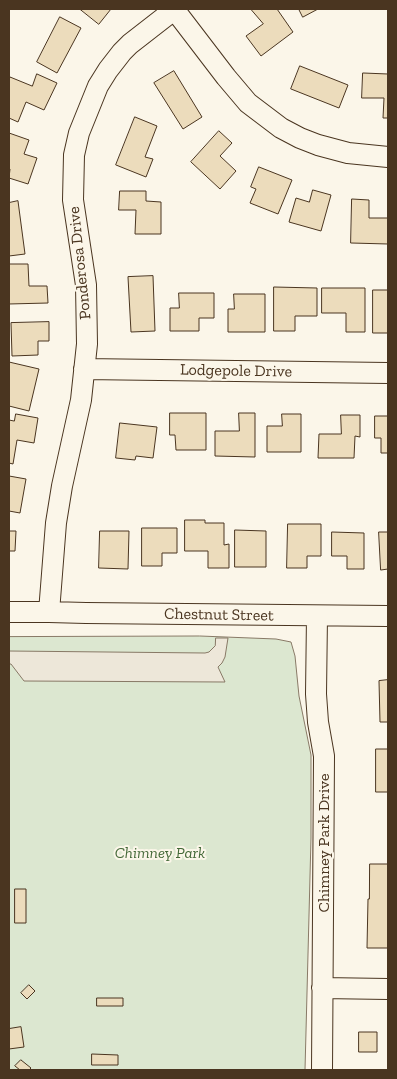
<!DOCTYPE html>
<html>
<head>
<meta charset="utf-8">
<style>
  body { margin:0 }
  #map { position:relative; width:397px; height:1079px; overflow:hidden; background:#fbf6e9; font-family:"Zilla Slab",serif }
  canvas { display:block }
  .frame { position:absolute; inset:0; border:10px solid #4a3520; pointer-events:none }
</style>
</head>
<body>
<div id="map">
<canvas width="397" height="1079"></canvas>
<div class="frame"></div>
</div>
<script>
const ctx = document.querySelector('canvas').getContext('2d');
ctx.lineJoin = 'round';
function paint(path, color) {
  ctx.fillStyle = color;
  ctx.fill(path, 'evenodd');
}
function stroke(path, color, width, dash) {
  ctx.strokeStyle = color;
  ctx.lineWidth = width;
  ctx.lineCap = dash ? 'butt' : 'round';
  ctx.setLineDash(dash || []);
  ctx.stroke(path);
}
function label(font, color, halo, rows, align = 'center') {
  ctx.font = font + ' "Zilla Slab",serif';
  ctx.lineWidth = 4;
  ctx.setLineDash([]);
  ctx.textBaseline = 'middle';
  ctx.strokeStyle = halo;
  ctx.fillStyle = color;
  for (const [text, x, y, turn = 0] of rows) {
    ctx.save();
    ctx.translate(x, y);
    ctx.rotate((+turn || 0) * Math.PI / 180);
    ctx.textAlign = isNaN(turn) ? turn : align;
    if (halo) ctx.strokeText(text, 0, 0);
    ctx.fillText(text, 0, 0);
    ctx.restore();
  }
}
const green = new Path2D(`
  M200 636 276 639 291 642 295 656 299 696 311 755V838L305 1070H9V637Z`);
paint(green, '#dce7d0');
stroke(green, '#887966', 1);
const parking = new Path2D(`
  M216 638H228L225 657 222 663 218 667 225 682 24 681 11 664H9V651L205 653 209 652 215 646Z`);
paint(parking, '#ede7d9');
stroke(parking, '#887966', 1);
const building = new Path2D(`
  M80 9H111L99 24Z
  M251 9H277L293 32 261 56 246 36 263 24Z
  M299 9H318L303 17Z
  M60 17 81 28 57 73 37 62Z
  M300 66 348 85 339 108 291 89Z
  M174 71 202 117 183 129 154 83Z
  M363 73 388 74V118H383L384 98H362Z
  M37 74 57 83 44 110 26 102 18 122 9 118V80L10 77 32 86Z
  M135 117 157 126 145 157 153 159 146 177 116 165Z
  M219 131 232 143 220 156 236 171 220 189 191 162Z
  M9 133 29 140 24 154 37 158 28 184 9 178 10 169 9 168Z
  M259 167 292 180 278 214 250 203 256 189 251 187Z
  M313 190 331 195 321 231 289 222 296 198 309 202Z
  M120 191H146V201L161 202V234H135L136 210H119Z
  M352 199 369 200V218H388V244L351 243Z
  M18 201 25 254 9 256V203Z
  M9 264H28L29 286H47L48 303 9 304Z
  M153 276 155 331 131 332 128 277Z
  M274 287 317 288V316H295V331H274Z
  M322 288H365V332H346V313H322Z
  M373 290H388V333H373Z
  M179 293H214V318H199V331H170V308H179Z
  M234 294H265V332H228V309H234Z
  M49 322V341H38V355L12 356 11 323Z
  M9 362 39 369 29 411 9 406Z
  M170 413H206V450H176L175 435H170Z
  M239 413H255V457L215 456V431H239Z
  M16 414 38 418 34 443 17 440 13 464 9 463V420L14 421Z
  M282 414H301V452H267V426H282Z
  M341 415H360V437L355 436 354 458H318L319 434H341Z
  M375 416H388V453H381V438H375Z
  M120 423 157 427 153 458 136 456 135 460 116 458Z
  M9 476 26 479 20 513 9 511Z
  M185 520H205V523H224V545L229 544V568H208V551H185Z
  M288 524H321V556H307V568H287Z
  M142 528H177V553H162V566H142Z
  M235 530 266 531V567H235Z
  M9 531H16L15 551H9Z
  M100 531H129L128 569 99 568Z
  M332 532 364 533V569H347V556H332Z
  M379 532H388V569L381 570Z
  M388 680V722H380L379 681Z
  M376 749H388V792H376Z
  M370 864H388V948H367L368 899H369Z
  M15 889H26V923H15Z
  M29 985 35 991 27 999 21 993Z
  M97 998H123V1006H97Z
  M21 1027 24 1047 9 1049V1029Z
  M359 1032H377V1052H359Z
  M92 1054 118 1055V1065H92Z
  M21 1060 31 1068 29 1070H20L15 1066Z`);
paint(building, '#ecdcbc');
stroke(building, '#4a3520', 1);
const minor = new Path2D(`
  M174 9 226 77 248 103 281 128 300 138 318 145 348 153 388 157
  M84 369 388 373
  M9 612H49L86 613 388 616
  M49 612 56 523 62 486 81 400 87 344 86 285 73 200 74 155 79 133 98 86 108 70 122 52 130 44 175 9
  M317 616 316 694 318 722 324 756 322 1070
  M322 988 388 989`);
stroke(minor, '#4a3520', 22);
stroke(minor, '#fbf6e9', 20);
label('16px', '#4a3520', '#fbf6e9', [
  ["Ponderosa Drive",80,263,-96],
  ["Lodgepole Drive",236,371,1],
  ["Chestnut Street",219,615,1],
  ["Chimney Park Drive",324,843,-90]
]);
label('italic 16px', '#436837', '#fbf6e9', [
  ["Chimney Park",160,853]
]);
</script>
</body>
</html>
